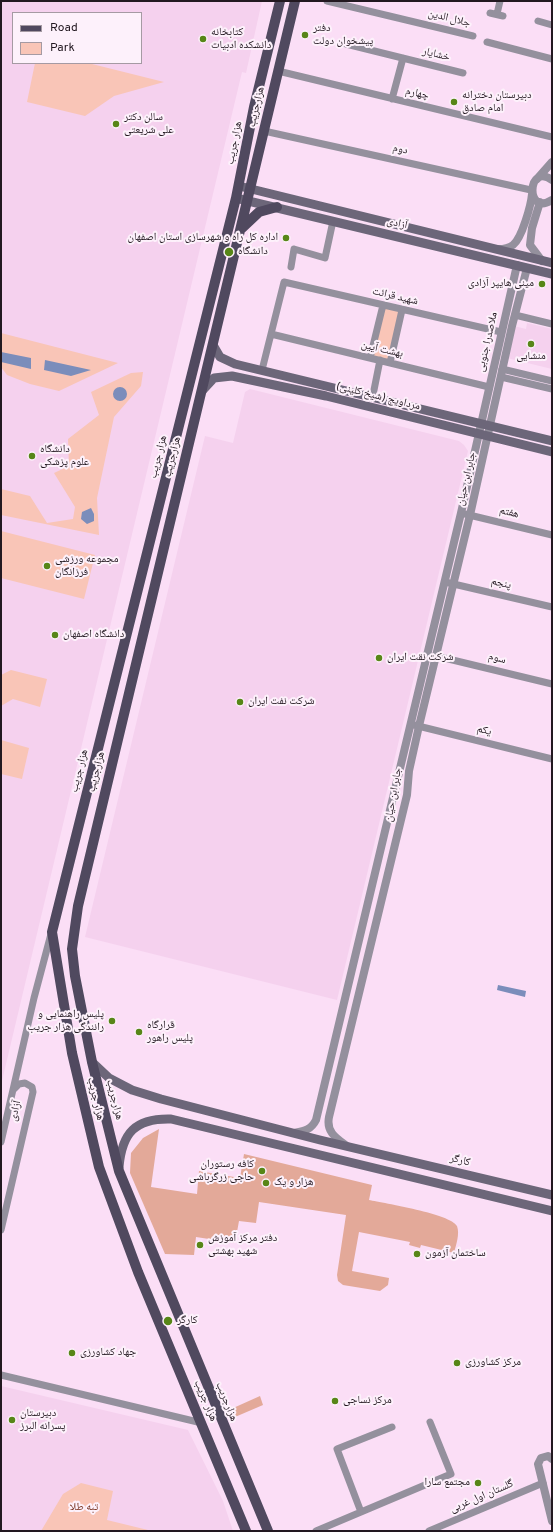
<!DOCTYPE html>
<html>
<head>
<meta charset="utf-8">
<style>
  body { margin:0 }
  #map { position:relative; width:553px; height:1532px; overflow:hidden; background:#fbdef6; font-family:Overpass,sans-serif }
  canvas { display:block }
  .frame { position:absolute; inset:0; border:2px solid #221820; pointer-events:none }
  .legend { position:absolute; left:12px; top:12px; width:130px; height:52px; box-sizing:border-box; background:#fdf1fb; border:1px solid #a59aa3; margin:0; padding:5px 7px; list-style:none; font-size:12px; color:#221820 }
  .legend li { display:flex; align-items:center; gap:8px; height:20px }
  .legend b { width:20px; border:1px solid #a59aa3 }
</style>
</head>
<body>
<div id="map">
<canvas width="553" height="1532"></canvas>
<div class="frame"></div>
<ul class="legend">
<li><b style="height:5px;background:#50495f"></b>Road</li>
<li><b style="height:11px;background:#f9c5b7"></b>Park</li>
</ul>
</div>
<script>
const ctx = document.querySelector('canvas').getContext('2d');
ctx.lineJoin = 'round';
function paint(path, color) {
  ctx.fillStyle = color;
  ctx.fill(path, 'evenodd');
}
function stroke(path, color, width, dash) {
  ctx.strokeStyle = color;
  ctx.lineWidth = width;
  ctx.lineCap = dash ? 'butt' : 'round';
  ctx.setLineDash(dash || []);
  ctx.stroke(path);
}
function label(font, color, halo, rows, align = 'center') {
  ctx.font = font + ' Overpass,"Noto Naskh Arabic",sans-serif';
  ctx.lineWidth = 4;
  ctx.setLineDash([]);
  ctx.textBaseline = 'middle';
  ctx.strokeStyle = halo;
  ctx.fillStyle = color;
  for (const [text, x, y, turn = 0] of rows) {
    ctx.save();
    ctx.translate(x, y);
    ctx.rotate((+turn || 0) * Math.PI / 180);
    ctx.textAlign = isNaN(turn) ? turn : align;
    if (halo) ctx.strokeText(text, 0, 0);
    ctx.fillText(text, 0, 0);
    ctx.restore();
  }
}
paint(new Path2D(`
  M1 1H262L246 73 242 72 1 1085ZM13 13H141V63H13Z
  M527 323 552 329V369L507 358 514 326 526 329Z
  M250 389 459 441 464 445 468 451 337 1000 85 937 205 436 233 443 245 392Z
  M1 1386 188 1430 223 1501 233 1531H1Z`), '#f5d1ee');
paint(new Path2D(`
  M35 63H88L164 82 114 96 85 116 27 102Z
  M383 305 402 310 390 363 370 358Z
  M1 333 118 363 59 391 30 384 7 375 1 367Z
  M143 372 141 386 114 417 97 498 99 535 1 515V489L30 496 47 523 73 519 75 507 54 473 69 466 68 439 99 415 91 392 131 373Z
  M1 531 95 555 84 599 1 578Z
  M11 670 47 679 40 707 13 699 1 706V675Z
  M1 740 29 748 22 779 1 774Z
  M81 1483 113 1491 107 1520 152 1531H41L63 1494Z`), '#f9c5b7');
paint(new Path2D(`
  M159 1129 151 1187 197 1194 199 1171 240 1178 244 1154 372 1185 369 1200C384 1203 451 1214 457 1226 460 1234 456 1245 454 1253L421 1245 420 1248 409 1245 410 1242 359 1232 352 1271 389 1278 388 1285 380 1291 343 1285 338 1281 337 1275 346 1215 259 1202 256 1223 239 1221 235 1243 196 1237 194 1255 165 1254 130 1173 131 1153 143 1138Z
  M260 1396 263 1405 235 1417 231 1409Z`), '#e3a999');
paint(new Path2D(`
  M1 352 31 358V369L1 362Z
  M45 360 91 370 71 376 44 370Z
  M113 394a7 7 0 1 1 14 0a7 7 0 1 1-14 0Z
  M91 508 94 514V521L87 524 81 519 82 512Z
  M498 985 526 991 525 997 497 990Z`), '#7b8dbb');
stroke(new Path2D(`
  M327 1 473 36
  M490 13 503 16
  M497 14 500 1
  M538 21 552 25
  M487 42 552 59
  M346 44 463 73
  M278 71 552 137
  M392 99 403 58
  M264 131 531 190
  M291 267 294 249 325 258 333 221
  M515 315 552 324
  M271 334 489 387
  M370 358 383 305
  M390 363 402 310
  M502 369 552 381
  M262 370 284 282 501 332
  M501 377 552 389
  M374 390 380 360
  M465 514 552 535
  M445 582 552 607
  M436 656 552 684
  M414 725 552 759
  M1 1142 34 998 51 934
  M1 1230 33 1092 32 1087 25 1083 19 1084 14 1089
  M1 1375 202 1423
  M361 1512 337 1449 392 1427
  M316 1531 451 1474 430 1422
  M429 1531 543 1483`), '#94909d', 7);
stroke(new Path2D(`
  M537 179 552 162
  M552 180C527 162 525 217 552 200
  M540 202 532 228 530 245 542 261
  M498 249C503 249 508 249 513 245 522 238 531 205 532 194
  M294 1133C304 1131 311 1130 316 1120L461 513 517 265
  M347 1146C336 1138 326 1132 329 1117L407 795 409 771 419 726 470 515 512 326 527 268
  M552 1459 548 1456 541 1458 538 1464 552 1521`), '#94909d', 8);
stroke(new Path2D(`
  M239 186 552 263
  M240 199 552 274
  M213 345 220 357 235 364 552 441
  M202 391 214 378 232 376 326 396 552 452
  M92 1062 109 1078 132 1090 161 1099 320 1140 552 1195
  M119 1167C122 1133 135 1118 171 1119L552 1211`), '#6c6679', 9);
stroke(new Path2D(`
  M242 228 259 212 277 207
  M246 1531 138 1272 99 1167 72 1053 52 932 236 198 254 107 280 1
  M268 1531 119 1171 92 1062 75 976 72 949 78 906 295 1`), '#50495f', 10);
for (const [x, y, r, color] of [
  [305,35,4,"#578617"],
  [203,39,4,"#578617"],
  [454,102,4,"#578617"],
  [116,124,4,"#578617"],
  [286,238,4,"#578617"],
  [229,252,5,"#578617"],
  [542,284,4,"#578617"],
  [531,344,4,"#578617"],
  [32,456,4,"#578617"],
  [47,566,4,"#578617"],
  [55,635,4,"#578617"],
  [379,658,4,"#578617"],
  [240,702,4,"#578617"],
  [112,1021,4,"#578617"],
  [139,1032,4,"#578617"],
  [262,1171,4,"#578617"],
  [266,1183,4,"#578617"],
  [200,1245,4,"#578617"],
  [417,1254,4,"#578617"],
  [168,1321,5,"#578617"],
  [72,1353,4,"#578617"],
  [457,1363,4,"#578617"],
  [335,1401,4,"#578617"],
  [12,1420,4,"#578617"],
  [478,1483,4,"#578617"]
]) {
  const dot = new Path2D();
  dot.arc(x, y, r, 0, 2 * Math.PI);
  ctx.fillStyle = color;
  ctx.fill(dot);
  stroke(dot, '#fdf1fb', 1.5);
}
label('11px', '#221820', '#fdf1fb', [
  ["جلال الدین",449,19,14],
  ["خشایار",436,55,14],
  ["چهارم",417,94,13],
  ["هزارجریب",257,107,-77],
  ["هزار جریب",235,143,-79],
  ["دوم",400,150,12],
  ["آزادی",397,224,13],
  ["شهید قرائت",395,297,13],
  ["ملاصدرا جنوبی",488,342,-77],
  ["بهشت آیین",382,350,13],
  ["مرداویج (شیخ کلینی)",378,397,14],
  ["هزار جریب",159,457,-76],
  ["هزارجریب",173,457,-76],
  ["جابر ابن حیان",467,479,-77],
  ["هفتم",509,513,14],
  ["پنجم",501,584,13],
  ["سوم",497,659,14],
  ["یکم",484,731,14],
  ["هزار جریب",80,771,-76],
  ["هزارجریب",97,772,-76],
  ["جابر ابن حیان",394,795,-80],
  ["هزار جریب",95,1099,77],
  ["هزارجریب",114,1100,76],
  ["آزادی",16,1111,-77],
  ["کارگر",460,1161,13],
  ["هزار جریب",205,1401,67],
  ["هزارجریب",226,1402,68],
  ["گلستان اول غربی",482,1497,-23]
]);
label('11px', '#221820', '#fdf1fb', [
  ["دفتر",313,29],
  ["پیشخوان دولت",313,42],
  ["کتابخانه",211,33],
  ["دانشکده ادبيات",211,46],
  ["دبیرستان دخترانه",462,96],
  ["امام صادق",462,109],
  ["سالن دکتر",124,118],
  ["علی شریعتی",124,131],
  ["اداره کل راه و شهرسازی استان اصفهان",278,238,"right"],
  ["دانشگاه",238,252],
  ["مینی هایپر آزادی",534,284,"right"],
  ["منشایی",531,357,"center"],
  ["دانشگاه",40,450],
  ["علوم پزشکی",40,463],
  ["مجموعه ورزشی",55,560],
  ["فرزانگان",55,573],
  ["دانشگاه اصفهان",63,635],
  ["شرکت نقت ایران",387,658],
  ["شرکت نفت ایران",248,702],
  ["پلیس راهنمایی و",104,1015,"right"],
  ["رانندگی هزار جریب",104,1028,"right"],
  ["قرارگاه",147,1026],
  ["پلیس راهور",147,1039],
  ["کافه رستوران",254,1165,"right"],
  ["حاجی زرگرباشی",254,1178,"right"],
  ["هزار و یک",274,1183],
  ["دفتر مرکز آموزش",208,1239],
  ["شهید بهشتی",208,1252],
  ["ساختمان آزمون",425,1254],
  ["کارگر",177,1321],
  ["جهاد کشاورزی",80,1353],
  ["مرکز کشاورزی",465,1363],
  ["مرکز نساجی",343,1401],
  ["دبیرستان",20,1414],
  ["پسرانه البرز",20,1427],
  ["مجتمع سارا",470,1483,"right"]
], 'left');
label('11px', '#77311f', '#fdf1fb', [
  ["تبه طلا",84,1508]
]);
</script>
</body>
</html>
